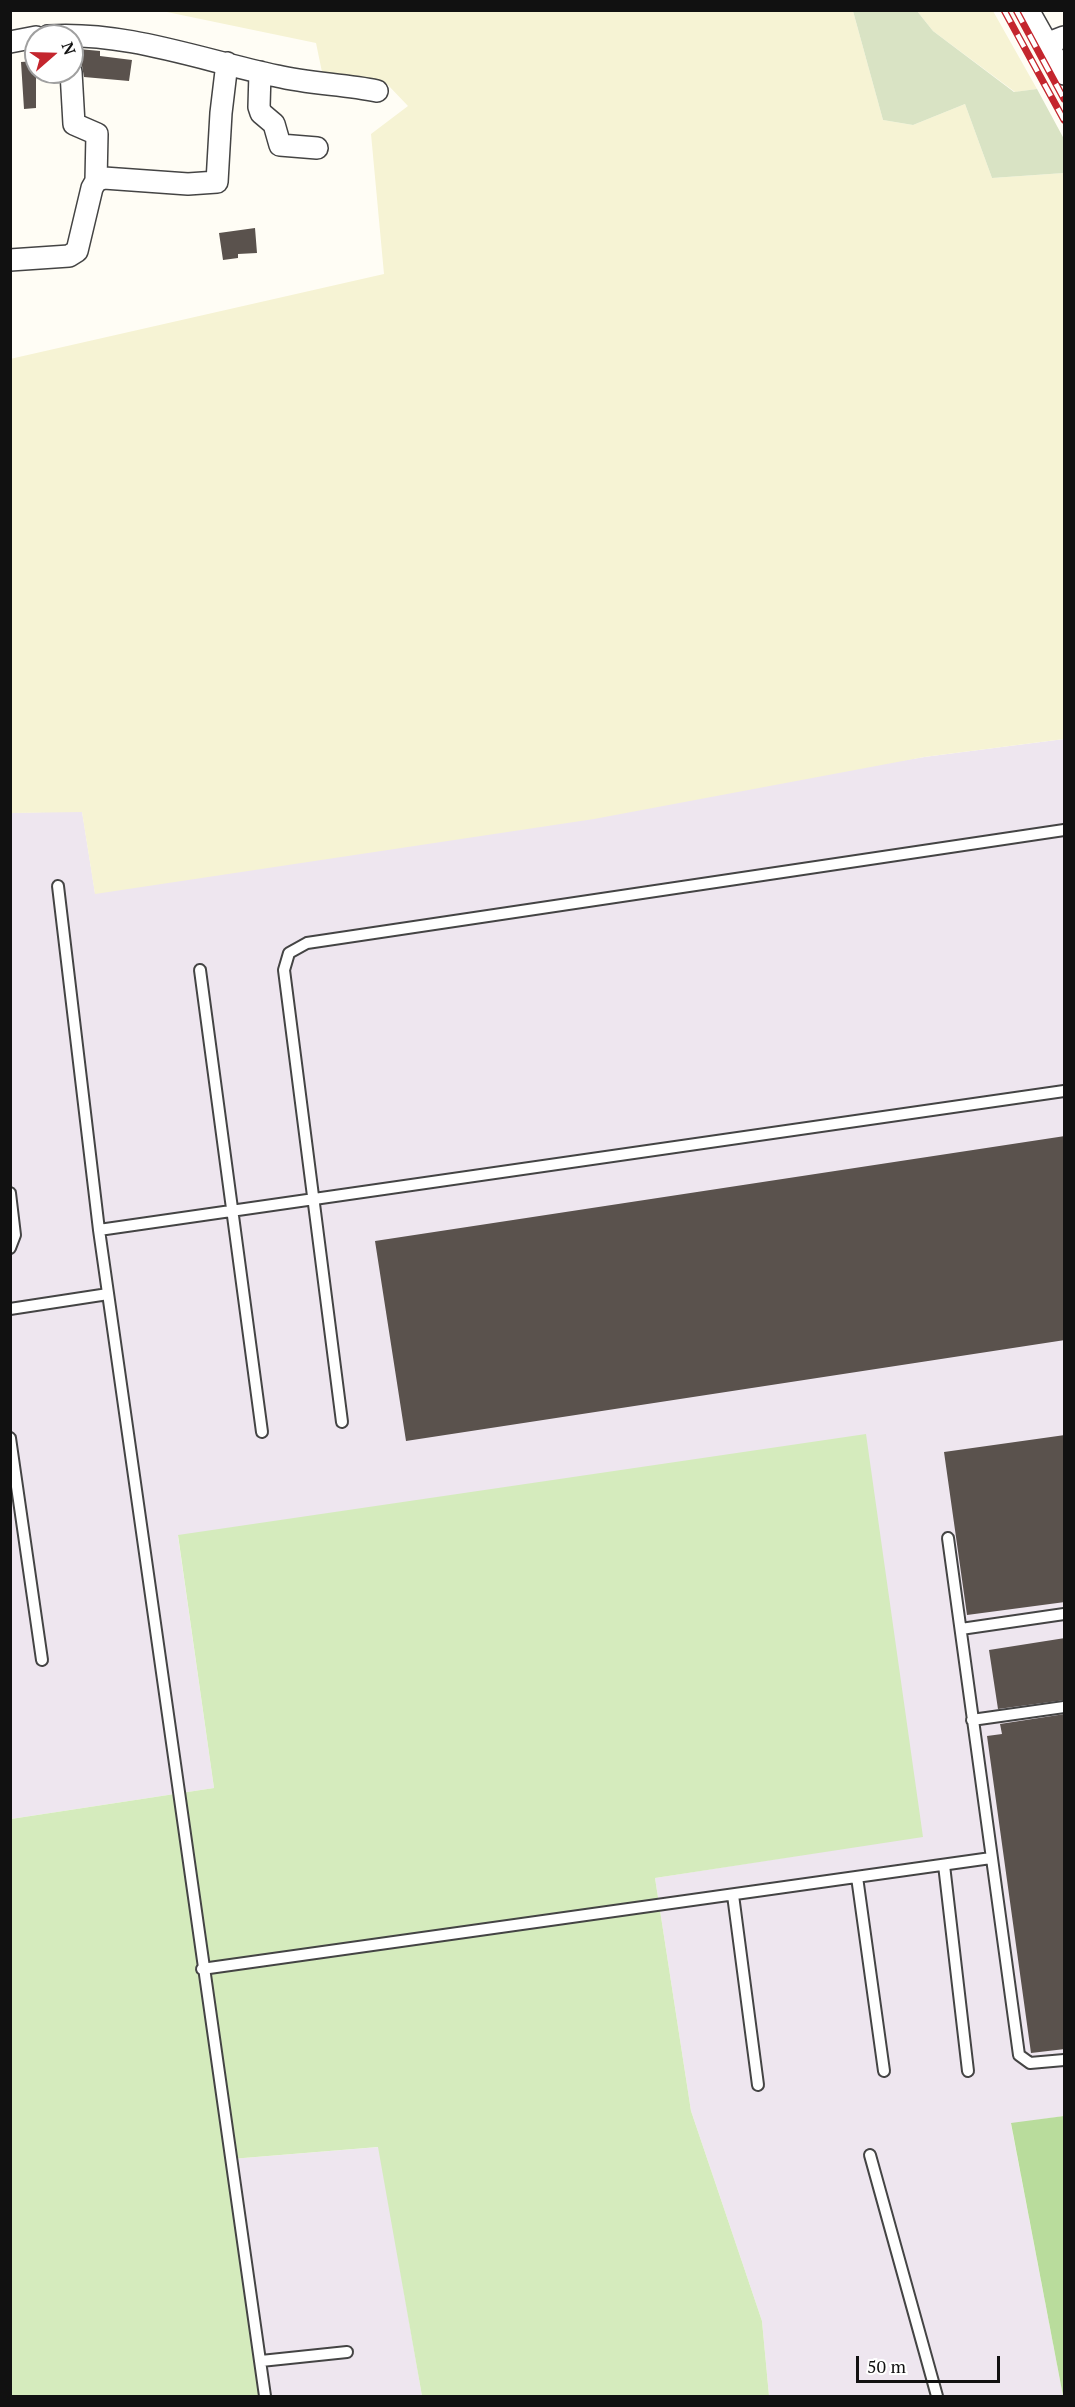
<!DOCTYPE html>
<html>
<head>
<meta charset="utf-8">
<style>
  body { margin:0 }
  #map { position:relative; width:1075px; height:2407px; overflow:hidden; background:#fffdf5; font-family:"PT Serif",serif }
  canvas { display:block }
  .frame { position:absolute; inset:0; border:12px solid #111; pointer-events:none }
  .north { position:absolute; left:24px; top:24px; width:60px; height:60px; box-sizing:border-box; background:#fff; border:2px solid #a0a0a0; border-radius:50%; rotate:70deg; font-size:16px; font-weight:700; line-height:24px; text-align:center; color:#111 }
  .north::after { content:''; display:block; margin:auto; width:21px; height:27px; background:#c4262e; clip-path:polygon(50% 0,100% 100%,50% 72%,0 100%) }
  .scale { position:absolute; left:856px; top:2356px; width:144px; height:27px; box-sizing:border-box; border:3px solid #111; border-top:0; padding-left:8px; font-size:18px; line-height:21px; white-space:nowrap; color:#111; -webkit-text-stroke:4px #fff; paint-order:stroke }
</style>
</head>
<body>
<div id="map">
<canvas width="1075" height="2407"></canvas>
<div class="frame"></div>
<div class="north">N</div>
<div class="scale">50 m</div>
</div>
<script>
const ctx = document.querySelector('canvas').getContext('2d');
ctx.lineJoin = 'round';
function paint(path, color) {
  ctx.fillStyle = color;
  ctx.fill(path, 'evenodd');
}
function stroke(path, color, width, dash) {
  ctx.strokeStyle = color;
  ctx.lineWidth = width;
  ctx.lineCap = dash ? 'butt' : 'round';
  ctx.setLineDash(dash || []);
  ctx.stroke(path);
}
paint(new Path2D(`
  M1064 739V2116L1011 2124 1063 2396H769L762 2321 691 2111 655 1878 923 1836 178 1536 214 1788 11 1819V813L82 811 95 893 924 757Z
  M379 2147 422 2396H265L231 2159Z`), '#eee6ef');
paint(new Path2D(`
  M162 11H853L883 120 913 125 965 104 992 178 1064 173V739L924 757 594 819 95 894 82 812 11 813 10 359 384 274 371 134 408 106 387 84 322 72 316 43Z
  M917 11H993L1037 89 1015 92 933 31Z`), '#f6f3d4');
paint(new Path2D(`
  M866 1434 923 1837 655 1878 691 2111 762 2321 769 2396H422L378 2147 231 2159 264 2396H11V1819L214 1788 178 1535Z`), '#d5ebbd');
paint(new Path2D(`
  M1064 2116V2396H1063L1011 2123Z`), '#b9dc9c');
paint(new Path2D(`
  M853 11H917L933 31 1014 92 1037 89 1064 139V173L992 178 965 104 913 125 883 120Z`), '#d9e3c4');
paint(new Path2D(`
  M79 49 100 51V56L132 60 129 81 84 77 82 66 77 61Z
  M36 61V108L24 109 21 62Z
  M255 228 257 253 238 254V258L223 260 219 233Z
  M1065 1136V1340L406 1441 375 1241Z
  M1065 1435V1602L967 1615 944 1452Z
  M1065 1638V1700L998 1709 989 1650Z
  M1065 1714V2049L1031 2053 987 1736 1002 1734 1000 1724Z`), '#5a524d');
const service = new Path2D(`
  M58 886 99 1230 265 2396
  M200 970 262 1432
  M10 1193 15 1235 10 1248
  M99 1230 1064 1091
  M10 1309 108 1294
  M342 1422 284 970 289 953 307 943 1064 830
  M10 1438 42 1660
  M948 1538 1019 2055 1030 2063 1064 2060
  M961 1629 1064 1614
  M972 1720 1064 1707
  M944 1865 968 2071
  M857 1877 884 2071
  M733 1895 758 2085
  M202 1969 991 1858
  M870 2155 937 2396
  M261 2361 347 2352`);
const minor = new Path2D(`
  M1028 10 1064 74
  M48 36C126 31 201 60 277 76 310 84 344 84 377 91
  M10 42 36 37
  M1046 44 1064 37
  M71 72 74 124 97 134 96 181
  M260 72 259 107 261 113 274 124 280 145 317 148
  M10 260 69 256 77 251 92 188 96 181 104 178 188 184 217 182 221 113 227 63`);
stroke(service, '#444', 14);
stroke(minor, '#444', 24);
stroke(service, '#fff', 10);
stroke(minor, '#fff', 21);
const rail = new Path2D(`
  M1004 10 1064 120
  M1016 10 1064 99`);
stroke(rail, '#c4262e', 7);
stroke(rail, '#fff', 4.5, [14]);
</script>
</body>
</html>
